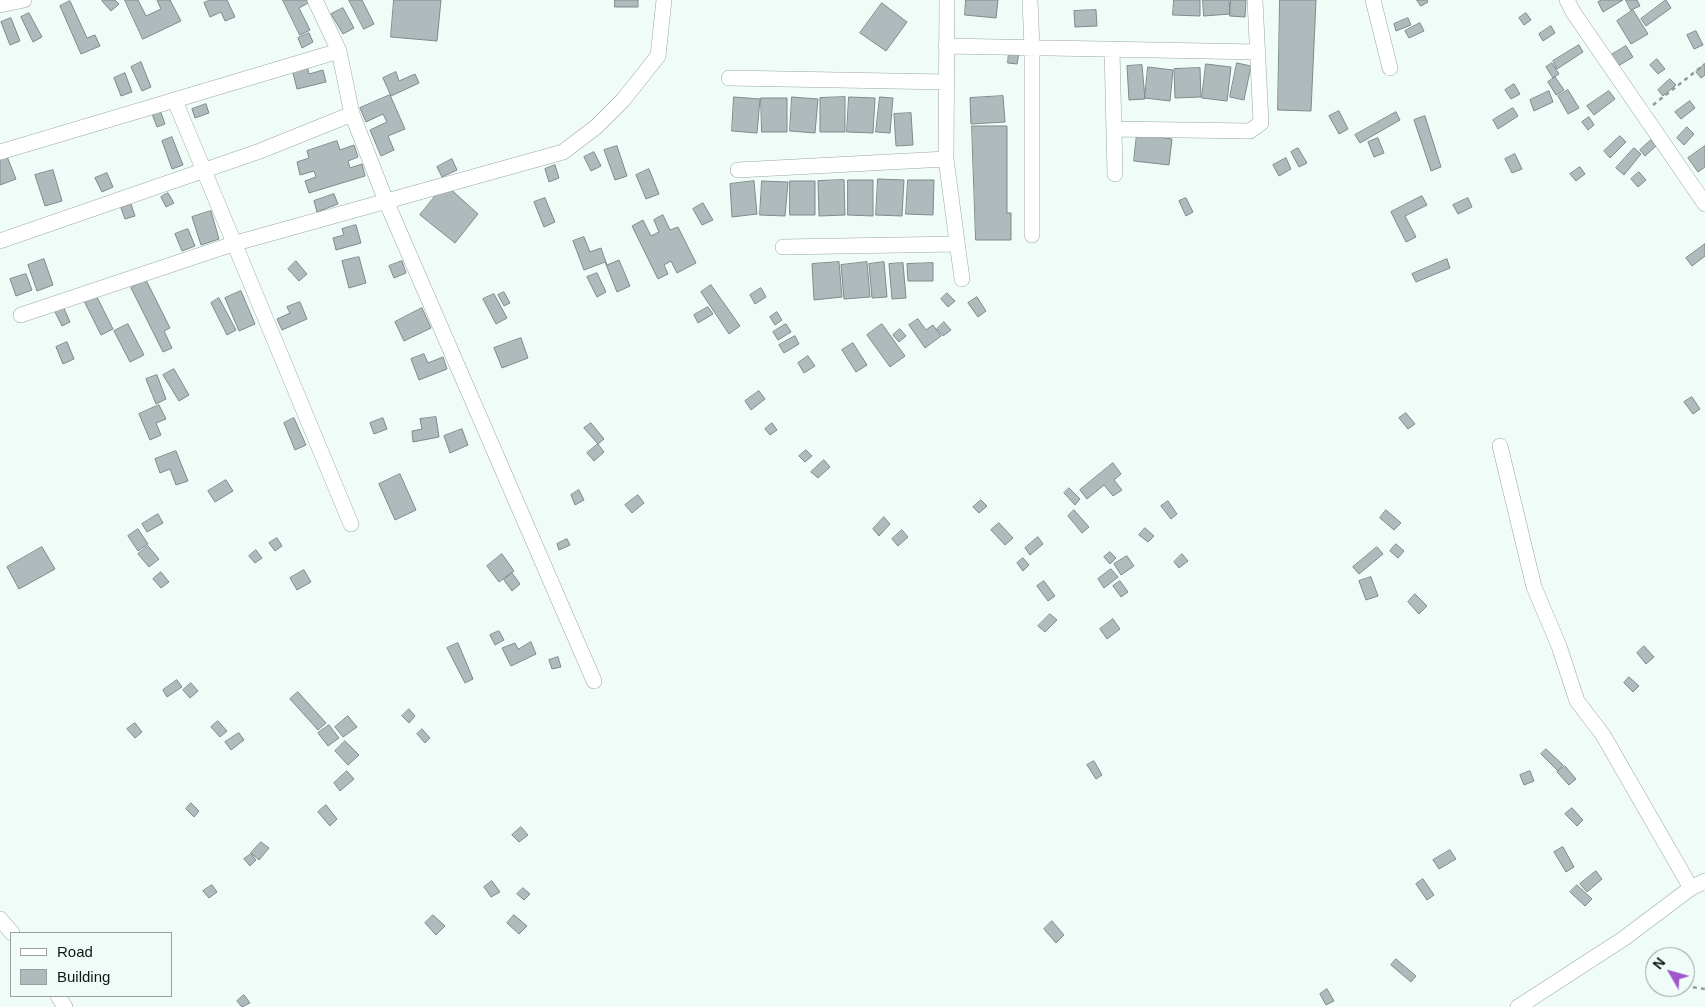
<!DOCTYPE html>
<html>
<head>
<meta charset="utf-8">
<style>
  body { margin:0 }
  #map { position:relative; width:1705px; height:1007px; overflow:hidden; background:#effcf8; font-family:Helvetica,sans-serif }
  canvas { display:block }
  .legend { position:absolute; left:10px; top:932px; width:162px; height:65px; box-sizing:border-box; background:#effcf8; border:1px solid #96a09d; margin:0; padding:6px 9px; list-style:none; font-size:15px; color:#111514 }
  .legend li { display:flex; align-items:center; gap:10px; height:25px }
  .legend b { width:25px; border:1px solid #96a09d }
  .north { position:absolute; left:1645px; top:947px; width:50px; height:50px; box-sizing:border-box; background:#effcf8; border:1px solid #96a09d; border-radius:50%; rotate:308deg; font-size:14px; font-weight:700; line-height:20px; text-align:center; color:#111514 }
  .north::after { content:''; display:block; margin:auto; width:18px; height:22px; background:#9f57cb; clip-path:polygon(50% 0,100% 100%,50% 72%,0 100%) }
</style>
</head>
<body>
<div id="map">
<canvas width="1705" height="1007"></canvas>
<ul class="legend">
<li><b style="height:6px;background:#fff"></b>Road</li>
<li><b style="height:14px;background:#aebabb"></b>Building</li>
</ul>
<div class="north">N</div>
</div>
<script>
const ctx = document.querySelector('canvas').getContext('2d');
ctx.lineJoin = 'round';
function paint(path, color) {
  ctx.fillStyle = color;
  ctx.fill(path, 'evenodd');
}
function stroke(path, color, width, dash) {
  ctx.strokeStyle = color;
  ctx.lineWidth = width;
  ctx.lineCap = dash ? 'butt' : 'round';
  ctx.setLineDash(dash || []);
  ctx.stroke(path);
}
const building = new Path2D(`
  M104 0H115L119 4 111 11 102 1Z
  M125 0H138L146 16 161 9 157 0H170L181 21 143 39Z
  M210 0H227L235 17 225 21 221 12 210 17 204 3Z
  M283 0H307L308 3 299 8 310 30 300 35Z
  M349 0H362L374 24 364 29Z
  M394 0H441L437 41 391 37Z
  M615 0H638V7H615Z
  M966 0H998L996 18 965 15Z
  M1174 0H1200V16L1173 15Z
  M1203 0H1229L1230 14 1204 16Z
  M1231 0H1246L1245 17 1230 16Z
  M1280 0H1316L1311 111 1278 110Z
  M1417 0H1427L1428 2 1421 6Z
  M1602 0H1623L1603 12 1598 2Z
  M1626 0H1637L1640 6 1631 10Z
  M1666 0 1671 8 1646 26 1641 19Z
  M70 1 87 38 95 35 100 46 81 54 60 6Z
  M882 3 907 22 886 51 860 33Z
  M343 8 354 28 343 34 331 14Z
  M1096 10 1097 26 1075 27 1074 11Z
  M1633 10 1648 34 1631 44 1617 21Z
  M29 13 42 37 33 42 21 17Z
  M1526 13 1531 20 1524 25 1519 18Z
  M11 18 20 41 10 45 1 22Z
  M1408 18 1411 25 1396 31 1394 24Z
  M1420 23 1424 31 1409 38 1405 31Z
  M1551 26 1555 33 1543 41 1539 34Z
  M1696 31 1703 45 1694 49 1687 35Z
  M309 33 313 42 302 48 298 38Z
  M1579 45 1583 52 1557 69 1553 61Z
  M1626 46 1633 57 1613 69 1606 58Z
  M1009 51 1019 53 1017 64 1008 63Z
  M1657 59 1665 69 1658 74 1650 65Z
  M141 62 151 87 142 91 131 67Z
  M1237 63 1251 66 1244 100 1230 97Z
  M1552 63 1559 74 1553 78 1546 67Z
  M1206 64 1231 67 1227 101 1202 98Z
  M1705 64V75L1701 78 1696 72Z
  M307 65 309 74 323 70 326 82 297 89 292 69Z
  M1142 65 1145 99 1129 100 1127 66Z
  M1148 67 1173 70 1170 101 1145 98Z
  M1200 68 1201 97 1175 98 1174 69Z
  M396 72 399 81 415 74 419 83 391 96 383 78Z
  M125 73 132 92 121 96 114 78Z
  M1555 77 1564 90 1556 95 1548 82Z
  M1670 79 1676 85 1663 96 1658 90Z
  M1514 84 1520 94 1511 99 1505 90Z
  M1568 90 1579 108 1568 114 1558 96Z
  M1549 91 1553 102 1534 111 1530 100Z
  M1609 91 1615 99 1594 115 1587 106Z
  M390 95 405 129 388 136 394 150 381 156 370 130 387 122 383 114 366 122 360 108Z
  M1003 96 1005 122 971 124 970 98Z
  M734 97 760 99 757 133 732 131Z
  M792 97 818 99 815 133 790 131Z
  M845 97V132H820V98Z
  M849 97 875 98 873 133 847 132Z
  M880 97 893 98 890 133 876 132Z
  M761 98H787V132H762Z
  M1690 101 1695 108 1681 119 1675 112Z
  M206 104 209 113 195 118 192 109Z
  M159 107 165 124 157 127 151 111Z
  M1513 108 1518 116 1498 129 1493 120Z
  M1339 111 1348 129 1339 134 1329 116Z
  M1396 112 1400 120 1360 143 1355 135Z
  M911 113 913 145 896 146 894 114Z
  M1425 116 1441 167 1431 171 1414 120Z
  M1589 117 1594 125 1588 130 1582 122Z
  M972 126H1007V213H1011V240H976Z
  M1687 127 1694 134 1684 145 1677 138Z
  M1137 134 1172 139 1169 165 1134 161Z
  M1620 136 1626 142 1610 158 1604 151Z
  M172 137 183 165 172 169 162 141Z
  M1378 138 1384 153 1374 157 1368 142Z
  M1651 140 1656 146 1645 156 1640 150Z
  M337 141 340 150 354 145 358 157 348 161 350 168 362 164 365 176 309 193 305 181 316 177 314 171 300 175 297 162 309 158 307 151Z
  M617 146 627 176 615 180 604 150Z
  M1705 146V167L1698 172 1688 158Z
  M1298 148 1307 163 1299 167 1291 152Z
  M1634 148 1641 154 1624 175 1616 168Z
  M4 149 16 179 0 185V150Z
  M594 152 601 166 591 171 584 157Z
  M1515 154 1522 169 1512 173 1505 159Z
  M1286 158 1291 169 1279 176 1273 165Z
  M452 159 457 170 442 177 437 167Z
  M555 165 559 178 549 182 545 169Z
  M1580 167 1585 174 1576 181 1570 174Z
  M649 169 659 194 646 199 636 175Z
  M53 170 62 201 45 206 35 175Z
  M1639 172 1646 180 1638 187 1631 179Z
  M107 173 113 187 102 192 95 178Z
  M878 179 904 180 902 216 876 215Z
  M844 180 845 215 819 216 818 181Z
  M848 180H873V216L848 215Z
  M908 180H934L933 215 906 214Z
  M754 181 757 214 732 217 730 184Z
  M762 181 788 182 785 216 760 215Z
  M790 181H815V215H790Z
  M445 184 478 214 455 243 420 215Z
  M168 193 174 203 166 207 161 197Z
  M334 194 338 204 317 212 314 201Z
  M1422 196 1427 205 1405 216 1416 237 1406 242 1391 212Z
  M545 198 555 222 544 227 534 202Z
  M1186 198 1193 212 1186 216 1179 201Z
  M1468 198 1472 207 1458 214 1453 205Z
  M703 203 713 220 702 225 693 209Z
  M131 204 135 216 125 219 121 208Z
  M211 211 219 239 201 245 192 217Z
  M663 215 670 230 678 227 696 263 677 273 671 261 664 265 668 274 658 279 632 226 643 220 651 236 659 232 654 220Z
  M356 225 361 243 336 250 333 238 344 235 342 229Z
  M188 229 195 246 182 251 175 234Z
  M584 237 590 252 601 248 607 265 619 260 630 286 617 292 605 262 584 270 573 241Z
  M1705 244V256L1692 266 1686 258Z
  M359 257 366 283 349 288 342 261Z
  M44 259 53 285 37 291 28 265Z
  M1447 259 1450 268 1416 282 1412 274Z
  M296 261 307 274 299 281 288 269Z
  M402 261 406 273 394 278 389 266Z
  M839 262 842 297 814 300 812 264Z
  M867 262 870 297 844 299 841 265Z
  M884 262 887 297 872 298 869 264Z
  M903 263 906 298 892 299 889 264Z
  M933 263V281H908L907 264Z
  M597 273 606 292 597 297 587 277Z
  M26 274 32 290 16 296 10 279Z
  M146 280 170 328 164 331 172 348 163 352 131 288Z
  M711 285 740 326 729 334 701 292Z
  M761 288 766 297 755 304 750 295Z
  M241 291 255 324 239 331 225 298Z
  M504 292 510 303 504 306 498 295Z
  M947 293 955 301 948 307 941 299Z
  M494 294 507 318 496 324 483 299Z
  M96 295 113 329 101 335 84 301Z
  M977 297 986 311 978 317 968 303Z
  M219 298 236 330 227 335 211 303Z
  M300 302 307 319 282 330 277 319 290 313 287 307Z
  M63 306 70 322 62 326 54 310Z
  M708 307 713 314 698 323 694 315Z
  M422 308 431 328 404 341 395 322Z
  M777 312 782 320 775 325 770 317Z
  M918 319 926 330 933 325 941 336 925 348 909 325Z
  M944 322 951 330 943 336 937 329Z
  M128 324 144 355 130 362 114 331Z
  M786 324 791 332 778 340 773 332Z
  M882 324 905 356 890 367 867 335Z
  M900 329 906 336 899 342 893 335Z
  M795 336 799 344 784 353 779 345Z
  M521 338 528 358 502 368 494 348Z
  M67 342 74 359 63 364 56 347Z
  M853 343 867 365 856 372 842 350Z
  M424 354 428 363 443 357 447 369 419 380 411 359Z
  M808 356 815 366 804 373 798 363Z
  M174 369 189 395 179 401 163 375Z
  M157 375 166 399 156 404 146 379Z
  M759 391 765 399 751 410 745 401Z
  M1692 397 1700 409 1693 414 1684 402Z
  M159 405 166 419 156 423 161 435 150 440 139 414Z
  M1406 413 1415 424 1408 429 1399 418Z
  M436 417 439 437 413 442 412 431 422 429 420 419Z
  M294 418 306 445 295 450 284 423Z
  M383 418 387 429 374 434 370 423Z
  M591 423 604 439 598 444 584 428Z
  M772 423 777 430 770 435 765 429Z
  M462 429 468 445 450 453 444 436Z
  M598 444 604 452 594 461 587 453Z
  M806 450 812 456 805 462 799 456Z
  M176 451 188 481 176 485 170 469 160 473 155 459Z
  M824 460 830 467 818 478 811 472Z
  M1113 463 1121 474 1114 480 1122 490 1113 496 1104 485 1087 499 1080 490Z
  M400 474 416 510 395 520 379 484Z
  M226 480 233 491 215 502 208 491Z
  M1069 488 1080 499 1075 505 1064 493Z
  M579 490 584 500 575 505 571 495Z
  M638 495 644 503 632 513 625 505Z
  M981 500 987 506 979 513 973 507Z
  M1168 501 1177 514 1171 519 1161 506Z
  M1074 510 1089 527 1082 533 1068 516Z
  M1386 510 1401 523 1394 530 1380 518Z
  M158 514 163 523 147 532 142 524Z
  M884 517 890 524 879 536 873 529Z
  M999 523 1013 538 1005 545 991 530Z
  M1145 528 1154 536 1148 542 1139 535Z
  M138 529 148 544 138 551 128 536Z
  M902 530 908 537 898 546 892 539Z
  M1038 537 1043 544 1030 555 1025 548Z
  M277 538 282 546 275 551 269 543Z
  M567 539 570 545 559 550 557 544Z
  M1396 544 1404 551 1398 558 1390 551Z
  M148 546 159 559 149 567 138 554Z
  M42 547 55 569 19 589 7 567Z
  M1377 547 1383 554 1359 574 1353 567Z
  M256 550 262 558 255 563 249 556Z
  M1110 552 1116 558 1110 564 1104 557Z
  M502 554 514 571 499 582 487 566Z
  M1182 554 1188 561 1179 568 1174 562Z
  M1127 556 1134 566 1121 575 1114 564Z
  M1023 558 1029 565 1023 571 1017 563Z
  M1111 569 1118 577 1104 588 1098 579Z
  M304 570 311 582 297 590 290 578Z
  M161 572 169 582 161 588 153 579Z
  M512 573 520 584 512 591 504 580Z
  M1371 577 1378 596 1366 600 1359 581Z
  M1044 581 1055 596 1048 601 1037 586Z
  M1120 581 1128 592 1121 597 1113 586Z
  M1415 594 1427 606 1419 614 1408 602Z
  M1050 614 1057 620 1045 632 1038 626Z
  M1113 619 1120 629 1107 639 1100 629Z
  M499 631 504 640 495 645 490 635Z
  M531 642 536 654 511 666 502 648 515 643 518 649Z
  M458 643 473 679 465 683 447 648Z
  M1644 646 1654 657 1646 664 1637 653Z
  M558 657 561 667 552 669 549 660Z
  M1629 677 1639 686 1633 692 1624 683Z
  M177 680 182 687 167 697 163 690Z
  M191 683 198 691 190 698 183 690Z
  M298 692 326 723 318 730 290 699Z
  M409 709 415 716 409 723 402 716Z
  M348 716 357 727 343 737 335 727Z
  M218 721 227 731 220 737 211 727Z
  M135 723 142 732 135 738 127 729Z
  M329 725 339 738 328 746 318 733Z
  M422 729 430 738 425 743 417 734Z
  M239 733 244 740 231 750 225 742Z
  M345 741 359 755 348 765 335 751Z
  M1546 749 1563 765 1558 771 1541 754Z
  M1094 761 1102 775 1096 779 1087 765Z
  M1565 766 1576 779 1569 785 1557 772Z
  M347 771 354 779 340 791 334 783Z
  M1530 771 1534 781 1524 785 1520 775Z
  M191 803 199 811 194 817 186 809Z
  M326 805 337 819 330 826 318 812Z
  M1572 808 1583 820 1577 826 1565 814Z
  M521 827 528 835 519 842 512 835Z
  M261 842 269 848 259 860 251 853Z
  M1563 847 1574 867 1566 872 1554 852Z
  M1450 850 1456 859 1439 869 1433 860Z
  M251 854 256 860 250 866 244 859Z
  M1596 871 1602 879 1587 892 1580 884Z
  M1423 879 1434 895 1427 900 1416 884Z
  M492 881 500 892 491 897 484 887Z
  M212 885 217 892 209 898 203 891Z
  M1577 885 1592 899 1585 906 1570 892Z
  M523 888 530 894 524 900 517 894Z
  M433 915 445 926 436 935 425 923Z
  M514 915 527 926 519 934 507 923Z
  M1052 921 1064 935 1056 943 1044 929Z
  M1396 959 1416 976 1411 982 1391 965Z
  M1327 989 1334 1001 1326 1005 1320 994Z
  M244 995 250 1003 242 1007 237 1001Z`);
paint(building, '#aebabb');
stroke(building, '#7e8a8b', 1);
const minor = new Path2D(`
  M947 0 946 159 962 279
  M1030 0 1032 48V235
  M1373 0 1390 68
  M1567 0 1573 12 1705 204
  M0 5 24 0
  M946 46 1258 52
  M1112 50 1115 174
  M729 78 947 82
  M175 101 351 524
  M352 114 386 201 594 681
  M1114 129 1250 131 1261 123 1255 0
  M0 152 339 51
  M738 170 946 159
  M0 241 260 151 352 114 339 51 315 0
  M783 247 957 244
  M21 315 236 243 563 152 596 127 623 100 658 56 664 0
  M1500 446 1534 587 1559 646 1577 701 1603 735 1691 888
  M0 919 12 933
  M58 996 65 1007
  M1518 1007 1623 939 1691 888 1705 881`);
stroke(minor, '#9ba7a3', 16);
stroke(new Path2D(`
  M1653 105 1705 64
  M1685 986 1705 989`), '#929b98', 2.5, [4, 4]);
stroke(minor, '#fff', 15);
</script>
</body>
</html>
